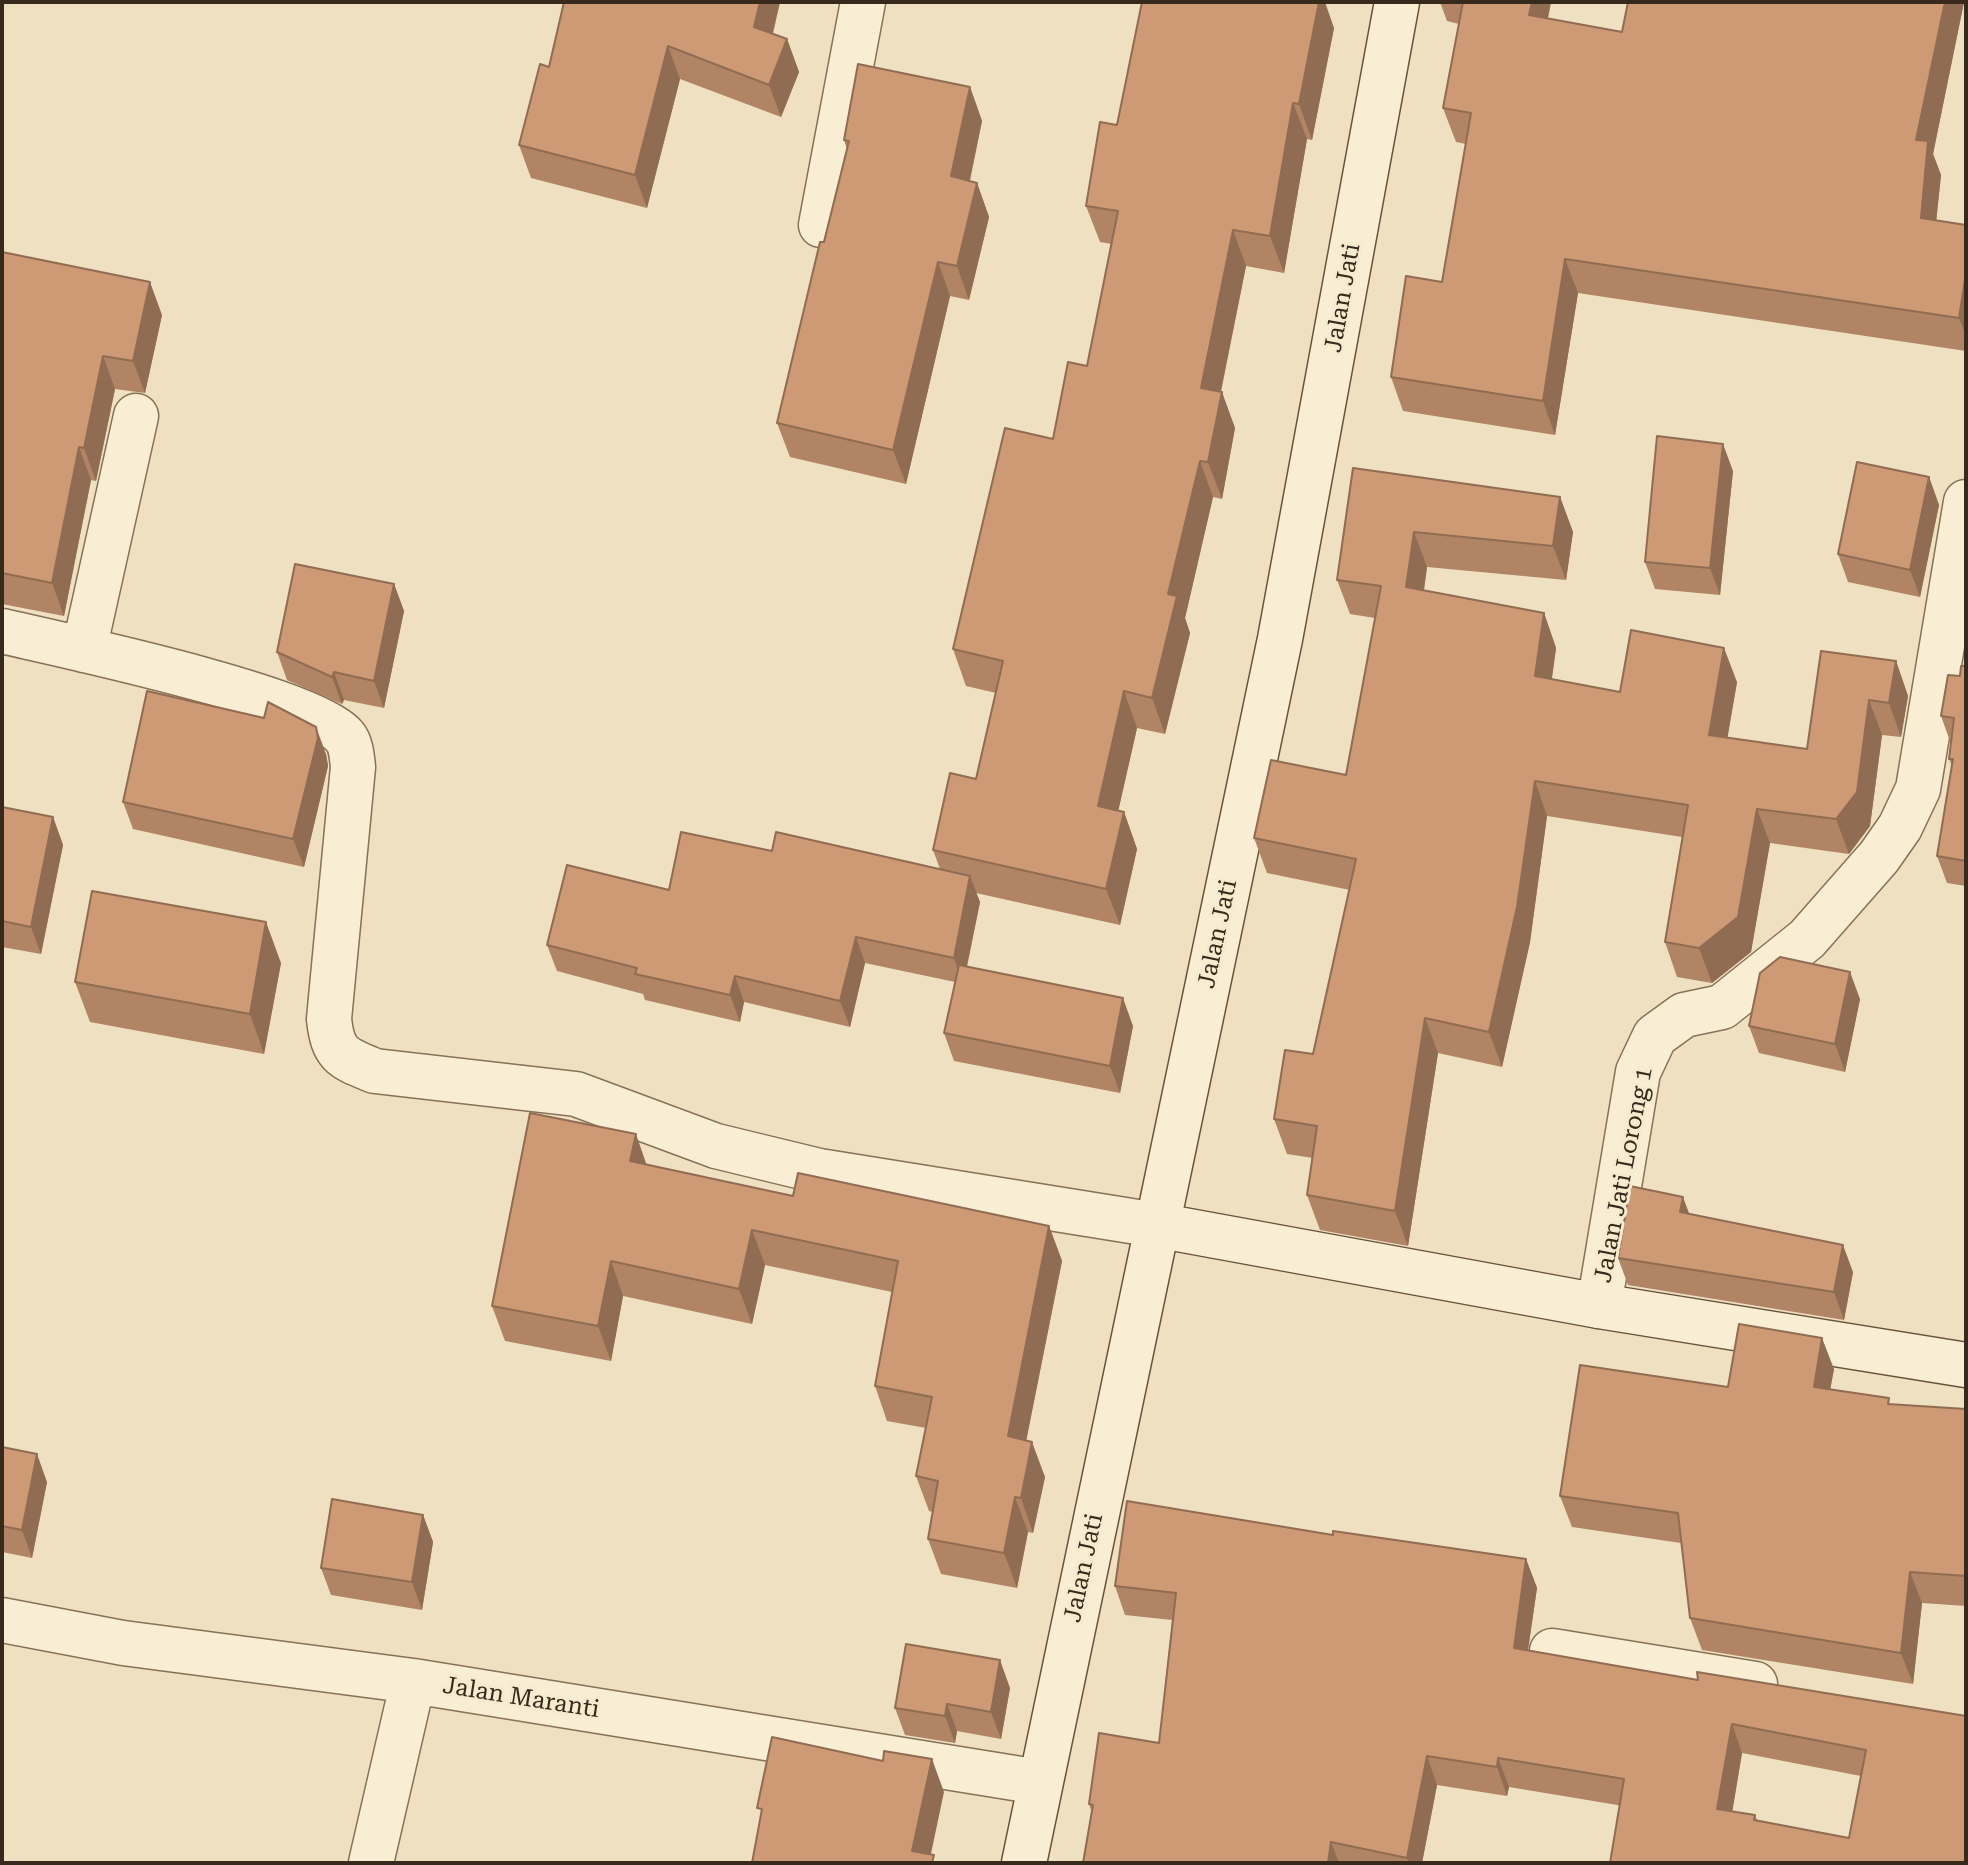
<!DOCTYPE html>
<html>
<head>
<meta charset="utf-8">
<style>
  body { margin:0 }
  #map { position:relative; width:1968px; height:1865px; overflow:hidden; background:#eee0c0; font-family:"Roboto Serif",serif }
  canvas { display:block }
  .frame { position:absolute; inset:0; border:4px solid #37291c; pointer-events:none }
</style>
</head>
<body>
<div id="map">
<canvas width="1968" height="1865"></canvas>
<div class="frame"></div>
</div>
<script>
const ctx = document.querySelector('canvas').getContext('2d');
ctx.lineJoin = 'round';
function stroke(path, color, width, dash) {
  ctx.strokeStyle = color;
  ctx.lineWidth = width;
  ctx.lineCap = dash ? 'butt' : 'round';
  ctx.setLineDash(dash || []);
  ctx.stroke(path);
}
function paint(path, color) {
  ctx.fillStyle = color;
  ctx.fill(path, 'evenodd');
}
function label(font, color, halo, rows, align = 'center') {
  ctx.font = font + ' "Roboto Serif",serif';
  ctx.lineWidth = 6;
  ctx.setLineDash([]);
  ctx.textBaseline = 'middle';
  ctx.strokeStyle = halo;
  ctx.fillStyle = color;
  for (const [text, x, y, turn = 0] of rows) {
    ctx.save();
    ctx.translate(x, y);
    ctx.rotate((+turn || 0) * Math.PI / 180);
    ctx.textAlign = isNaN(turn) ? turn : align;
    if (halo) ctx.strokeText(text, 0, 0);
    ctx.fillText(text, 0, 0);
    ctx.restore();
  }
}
const street = new Path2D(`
  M821 225 863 2
  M2 631C62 645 314 698 345 737 351 744 352 758 353 767L329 1019C333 1056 343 1058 375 1071L576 1094 716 1146 819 1171 1156 1225
  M84 650 136 416
  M1599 1306 1638 1072 1655 1036 1684 1015 1722 1007 1807 939 1879 857 1900 827 1918 789 1966 502
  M2 1620 123 1643 413 1681 1039 1782
  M1552 1651 1755 1684
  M371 1863 413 1681`);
const secondary = new Path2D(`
  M1156 1225 1599 1306 1966 1365
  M1024 1863 1280 639 1397 2`);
stroke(street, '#877158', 47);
stroke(secondary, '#69523b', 47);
stroke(street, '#f9eed3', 44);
stroke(secondary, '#f9eed3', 44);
paint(new Path2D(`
  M564 2H780L773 34 787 39 799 72 781 117 680 79 647 208 531 178 519 145 549 67Z
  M1440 2H1551L1548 19 1622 32 1628 2H1964L1933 154 1941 175 1936 221 1966 225V351L1578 293 1555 435 1403 411 1391 377 1442 282 1466 144 1456 142 1443 108 1459 24 1447 21Z
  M1334 28 1312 140 1307 139 1284 273 1246 266 1221 392 1235 428 1222 499 1213 497 1185 618 1190 633 1165 734 1137 728 1118 811 1124 812 1137 849 1120 925 976 893 980 902 967 967 1133 1026 1120 1093 954 1061 944 1033 955 982 865 963 850 1027 744 1002 740 1022 645 1000 643 994 557 971 547 945 669 890 772 851 940 869 933 850 976 779 996 693 966 686 953 649 1087 366 1112 244 1100 242 1086 206 1117 125Z
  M970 87 982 121 970 181 977 183 989 217 969 300 950 296 906 484 790 457 777 423 847 149 844 140Z
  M2 252 162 315 145 393 115 389 96 481 91 480 64 616 2 604Z
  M1353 468 1560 497 1573 532 1566 580 1427 567 1424 591 1544 613 1556 648 1552 679 1620 692 1737 682 1727 738 1807 749 1896 661 1908 696 1901 737 1882 735 1870 826 1849 854 1770 843 1751 952 1712 983 1677 977 1665 942 1682 837 1547 816 1530 942 1502 1067 1438 1053 1408 1246 1320 1230 1307 1195 1313 1158 1287 1154 1274 1119 1313 1054 1350 890 1267 873 1254 838 1346 775 1375 618 1350 614 1337 580Z
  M1733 471 1720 595 1655 589 1645 562Z
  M1929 477 1939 505 1920 597 1848 582 1838 554Z
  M394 584 404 611 384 708 344 700 342 704 287 680 277 652Z
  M1966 666V886L1947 883 1937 856 1952 766 1949 759 1951 744 1941 716 1960 676Z
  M326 754 328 766 304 867 133 829 123 802Z
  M2 807 53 817 63 845 41 954 2 947Z
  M281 963 264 1054 90 1022 75 982Z
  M1860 999 1845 1072 1759 1053 1749 1026Z
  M647 1165 793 1196 1049 1226 1062 1261 1026 1440 1045 1477 1033 1533 1028 1532 1017 1588 941 1574 928 1539 933 1512 929 1511 916 1476 926 1428 887 1421 875 1386 892 1292 765 1265 752 1324 623 1296 611 1361 505 1341 492 1306Z
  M1689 1213 1853 1272 1844 1320 1628 1285 1618 1258Z
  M1834 1369 1830 1389 1892 1404 1966 1409V1606L1922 1603 1913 1684 1702 1650 1690 1618 1681 1543 1572 1527 1560 1496 1728 1387Z
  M2 1447 47 1482 32 1558 2 1552Z
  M423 1515 433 1542 422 1610 331 1595 321 1568Z
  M1333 1535 1526 1559 1537 1588 1528 1650 1698 1680 1966 1716V1863L1509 1787 1507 1796 1437 1785 1422 1863H1083L1092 1813 1089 1804 1159 1743 1172 1620 1125 1615 1115 1586ZM1742 1753 1861 1776 1849 1838 1757 1820 1755 1815 1732 1811Z
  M1010 1688 1001 1739 957 1731 955 1743 905 1735 895 1708Z`), '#b08465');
paint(new Path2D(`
  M760 2H780L766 59 754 27Z
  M1319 2H1325L1334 28 1312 140 1299 104Z
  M1532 2H1551L1541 49 1529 15Z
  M1945 2H1964L1933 154 1941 175 1933 252 1921 218 1916 140Z
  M787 39 799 72 781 117 769 85Z
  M668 46 680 79 647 208 635 175Z
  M970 87 982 121 963 210 951 176Z
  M1293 103 1307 139 1284 273 1270 236Z
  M977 183 989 217 969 300 957 266Z
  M1233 230 1246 266 1214 424 1201 388Z
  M1565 259 1578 293 1555 435 1543 401Z
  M938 262 950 296 906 484 893 450Z
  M1966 273V336L1959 318Z
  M150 282 162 315 145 393 133 361Z
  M103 356 115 389 96 481 84 448Z
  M1222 392 1235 428 1222 499 1208 462Z
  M1723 444 1733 471 1720 595 1710 568Z
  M79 447 91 480 64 616 52 583Z
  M1200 461 1213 497 1185 618 1190 633 1165 734 1152 698 1168 594Z
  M1929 477 1939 505 1920 597 1910 570Z
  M1560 497 1573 532 1566 580 1553 546Z
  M1414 532 1427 567 1419 622 1406 587Z
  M394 584 404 611 384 708 374 681Z
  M1544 613 1556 648 1547 711 1535 676Z
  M1724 648 1737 682 1722 770 1709 735Z
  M1896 661 1908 696 1901 737 1889 703Z
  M334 672 344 700 342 704 332 677Z
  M1124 691 1137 728 1111 843 1098 806Z
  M1869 700 1882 735 1870 826 1849 854 1836 819Z
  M316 727 326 754 328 766 304 867 293 839Z
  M1535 781 1547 816 1530 942 1502 1067 1489 1032Z
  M1757 809 1770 843 1751 952 1712 983 1699 948Z
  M1124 812 1137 849 1120 925 1106 889Z
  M53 817 63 845 41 954 31 927Z
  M970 876 980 902 963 984 954 958Z
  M266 922 281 963 264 1054 250 1014Z
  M856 937 865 963 850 1027 840 1001Z
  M1850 972 1860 999 1845 1072 1835 1044Z
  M735 976 744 1002 740 1022 730 995Z
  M1123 998 1133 1026 1120 1093 1110 1066Z
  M1425 1018 1438 1053 1408 1246 1395 1211Z
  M636 1134 648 1169 630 1161Z
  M1683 1197 1693 1224 1680 1212Z
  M1049 1226 1062 1261 1020 1472 1008 1436Z
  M752 1230 765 1265 752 1324 739 1289Z
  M1843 1245 1853 1272 1844 1320 1834 1292Z
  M611 1261 623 1296 611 1361 598 1326Z
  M1822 1338 1834 1369 1825 1418 1814 1387Z
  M1032 1442 1045 1477 1033 1533 1021 1498Z
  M37 1454 47 1482 32 1558 22 1530Z
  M1015 1497 1028 1532 1017 1588 1004 1553Z
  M423 1515 433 1542 422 1610 412 1582Z
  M1526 1559 1537 1588 1524 1677 1514 1648Z
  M1910 1572 1922 1603 1913 1684 1901 1653Z
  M1000 1660 1010 1688 1001 1739 991 1712Z
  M947 1704 957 1731 955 1743 945 1716Z
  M1732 1724 1742 1753 1728 1838 1717 1809Z
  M1427 1756 1437 1785 1422 1863H1409L1407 1858Z
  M1498 1758 1509 1787 1507 1796 1497 1767Z
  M932 1759 944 1792 929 1863 912 1851Z
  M1331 1842 1339 1863H1328Z`), '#906c52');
const building = new Path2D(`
  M564 2H760L754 27 787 39 769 85 668 46 635 175 519 145 540 64 549 67Z
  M1142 2H1319L1299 104 1293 103 1270 236 1233 230 1201 388 1222 392 1208 462 1200 461 1168 594 1177 596 1152 698 1124 691 1098 806 1124 812 1106 889 933 850 950 773 976 779 1003 661 953 649 1005 428 1053 439 1068 362 1087 366 1118 211 1086 206 1100 122 1117 125Z
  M1463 2H1532L1529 15 1622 32 1628 2H1945L1916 140 1928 141 1921 218 1966 225V273L1959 318 1565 259 1543 401 1391 377 1406 276 1442 282 1471 113 1443 108Z
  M858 64 970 87 951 176 977 183 957 266 938 262 893 450 777 423 820 242H824L849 141 844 140Z
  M2 252 150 282 133 361 103 356 84 448 79 447 52 583 2 573Z
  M1657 436 1723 444 1710 568 1645 562Z
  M1857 462 1929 477 1910 570 1838 554Z
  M1353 468 1560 497 1553 546 1414 532 1406 587 1544 613 1535 676 1620 692 1631 630 1724 648 1709 735 1807 749 1821 651 1896 661 1889 703 1869 700 1857 792 1836 819 1757 809 1738 917 1699 948 1665 942 1688 805 1535 781 1517 907 1489 1032 1425 1018 1395 1211 1307 1195 1317 1126 1274 1119 1285 1050 1313 1054 1356 859 1254 838 1271 760 1346 775 1381 586 1337 580Z
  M295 564 394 584 374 681 334 672 332 677 277 652Z
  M1961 666H1966V861L1937 856 1953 759H1949L1954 718 1941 716 1948 675 1960 676Z
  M147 691 264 718 268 702 316 727 318 738 293 839 123 802Z
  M2 807 53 817 31 927 2 921Z
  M681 832 772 851 776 832 970 876 954 958 856 937 840 1001 735 976 730 995 635 974 637 968 547 945 567 865 669 890Z
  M92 891 266 922 250 1014 75 982Z
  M1780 957 1850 972 1835 1044 1749 1026 1760 973Z
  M959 965 1123 998 1110 1066 944 1033Z
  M530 1113 636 1134 630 1161 793 1196 798 1173 1049 1226 1008 1436 1032 1442 1021 1498 1015 1497 1004 1553 928 1539 938 1481 916 1476 932 1397 875 1386 898 1261 752 1230 739 1289 611 1261 598 1326 492 1306Z
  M1630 1186 1683 1197 1680 1212 1843 1245 1834 1292 1618 1258Z
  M1739 1324 1822 1338 1814 1387 1889 1398 1888 1404 1966 1409V1576L1910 1572 1901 1653 1690 1618 1678 1513 1560 1496 1580 1365 1728 1387Z
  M2 1447 37 1454 22 1530 2 1526Z
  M332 1499 423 1515 412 1582 321 1568Z
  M1127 1501 1333 1535V1531L1526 1559 1514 1648 1698 1680 1697 1672 1966 1716V1863H1610L1624 1779 1498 1758 1497 1767 1427 1756 1407 1858 1331 1842 1328 1863H1083L1093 1805 1089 1804 1099 1733 1159 1743 1176 1593 1115 1586ZM1732 1724 1866 1750 1849 1838 1754 1820 1755 1815 1717 1809Z
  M906 1644 1000 1660 991 1712 947 1704 945 1716 895 1708Z
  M772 1737 883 1761 884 1751 932 1759 912 1851 934 1855 932 1863H752L762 1809 757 1808Z`);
paint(building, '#cd9a75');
stroke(building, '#906c52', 2);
label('24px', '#37291c', '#f6ebcf', [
  ["Jalan Jati",1343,298,-80],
  ["Jalan Jati",1218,934,-78],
  ["Jalan Jati Lorong 1",1624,1175,-79],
  ["Jalan Jati",1084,1568,-78],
  ["Jalan Maranti",521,1698,9]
]);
</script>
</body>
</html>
